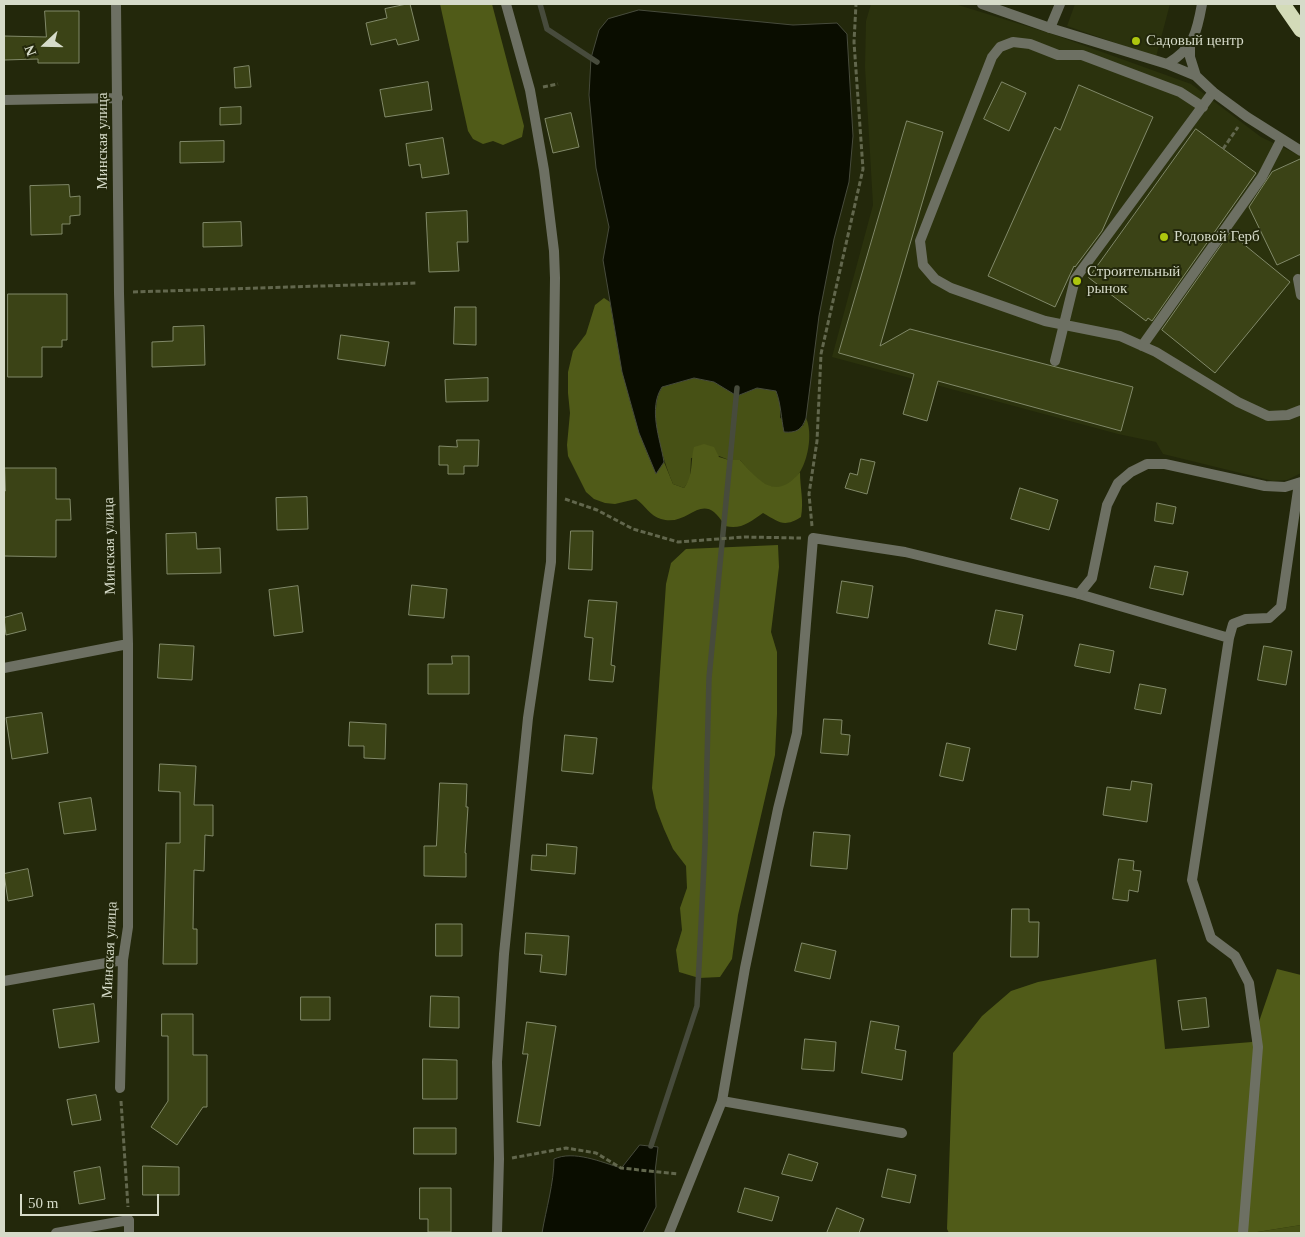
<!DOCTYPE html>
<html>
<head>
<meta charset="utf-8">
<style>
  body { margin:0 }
  #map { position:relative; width:1305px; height:1237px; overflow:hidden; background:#23280b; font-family:"Times New Roman",serif }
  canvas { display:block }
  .frame { position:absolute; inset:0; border:5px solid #d6dbc9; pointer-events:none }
  .north { position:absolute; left:20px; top:20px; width:50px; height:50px; -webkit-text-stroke:4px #23280b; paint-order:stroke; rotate:249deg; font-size:14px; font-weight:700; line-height:20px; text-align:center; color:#d6dbc9 }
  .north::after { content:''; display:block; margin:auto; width:18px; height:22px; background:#d6dbc9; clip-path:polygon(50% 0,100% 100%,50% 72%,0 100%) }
  .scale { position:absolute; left:20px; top:1194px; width:139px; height:22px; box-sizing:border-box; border:2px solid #d6dbc9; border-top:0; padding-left:6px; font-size:15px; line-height:18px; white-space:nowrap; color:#d6dbc9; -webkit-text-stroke:4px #23280b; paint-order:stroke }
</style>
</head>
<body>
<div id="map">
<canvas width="1305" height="1237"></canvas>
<div class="frame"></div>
<div class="north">N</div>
<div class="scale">50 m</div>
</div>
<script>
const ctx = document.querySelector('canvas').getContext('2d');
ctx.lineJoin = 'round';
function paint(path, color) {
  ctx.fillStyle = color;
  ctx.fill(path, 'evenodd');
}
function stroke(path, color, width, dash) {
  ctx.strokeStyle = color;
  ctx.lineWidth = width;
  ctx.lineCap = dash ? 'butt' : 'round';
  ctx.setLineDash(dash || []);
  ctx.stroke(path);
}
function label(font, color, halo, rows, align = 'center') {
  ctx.font = font + ' "Times New Roman",serif';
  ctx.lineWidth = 4;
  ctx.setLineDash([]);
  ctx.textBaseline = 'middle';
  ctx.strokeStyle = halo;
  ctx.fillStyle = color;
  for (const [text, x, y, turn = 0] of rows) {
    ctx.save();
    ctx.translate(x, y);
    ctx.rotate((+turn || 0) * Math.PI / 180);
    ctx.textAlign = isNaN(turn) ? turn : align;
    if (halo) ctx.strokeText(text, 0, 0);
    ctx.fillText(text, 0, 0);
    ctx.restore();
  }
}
paint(new Path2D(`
  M871 4H955L1052 34 1191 84 1261 137 1301 156V473L1287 480 1273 481 1163 454 1156 442 1118 434 832 357 873 205 865 67 866 21Z
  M1075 4H1170L1156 57 1067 26Z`), '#2b320d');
paint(new Path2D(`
  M694 378 714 382 737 396 757 388 776 391 780 404V418L803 426 806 418C816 439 803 493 773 487 759 485 749 470 740 460H729L719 456 691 458 690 479 684 488 673 484C663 459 647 412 662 387Z
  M1301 1225V1233H1251Z`), '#475115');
paint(new Path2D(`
  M440 4H492L524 126 522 137 503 145 493 141 483 144 473 139 468 131Z
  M604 298 610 302C620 360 630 419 656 473L664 462 673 484 684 488C694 474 690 463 694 447L704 444 714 447 719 457 729 460H740C759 481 776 502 800 472 800 488 804 501 801 517 784 528 779 522 763 513 750 522 741 530 725 526 702 486 690 528 661 519 650 516 645 505 636 499L615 504 605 503 594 499 586 492 568 456 567 445 570 413 568 393V372L573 351 586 334 595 305Z
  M778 545 779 567 771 632 777 652V714L775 755 738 915 732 959 720 977 699 978 679 972 676 950 682 930 680 908 687 888 686 866 673 849 664 829 656 808 652 788 666 584 671 563 686 549Z
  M1156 959 1165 1049 1252 1042 1277 969 1301 975V1225L1251 1233H949L947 1229 953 1053 982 1016 1011 991 1038 982Z`), '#505b18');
const water = new Path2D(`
  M639 10 793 25 837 23 847 34 853 136 849 182 834 239 819 316 806 418C802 430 796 433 784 432 781 418 781 404 776 391L757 388 737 396 714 382 694 378 662 387C648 409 660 438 664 462L656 474 639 433 622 372 603 260 609 227 596 168 589 95 591 58 599 30 608 19Z
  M640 1145 658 1147 655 1172 656 1207 643 1233H542C546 1209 554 1183 554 1159 574 1150 601 1162 621 1168Z`);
paint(water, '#0a0d00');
stroke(water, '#474b3c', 1);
stroke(new Path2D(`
  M540 4 547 29 597 62
  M651 1146 697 1006 705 845 709 678 737 388`), '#474b3c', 5.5);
const building = new Path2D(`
  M407 4H410L419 40 398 45 396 39 371 45 366 23 387 18 385 9Z
  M45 11H79V63H38V59L4 60V36L46 37Z
  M249 66 251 87 235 88 234 68Z
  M428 82 432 110 385 117 380 90Z
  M1002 82 1026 93 1009 131 984 119Z
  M1079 85 1153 117 1102 231 1075 267 1074 266 1055 307 988 276 1055 127 1060 130Z
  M241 107V124L220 125V108Z
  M571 113 579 147 553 153 545 119Z
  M907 121 943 132 880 346 910 329 1133 387 1121 431 938 381 927 421 903 414 914 374 839 353Z
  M1196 129 1256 173 1152 321 1148 318 1146 321 1089 278Z
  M443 138 449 174 422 178 420 164 409 166 406 144Z
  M224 141V162L180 163V142Z
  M1301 159V254L1277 265 1249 207 1272 172Z
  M69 185 70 197 80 196V215L70 216V224H62V234L31 235 30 186Z
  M467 211 468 242H457L459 271 429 272 426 213Z
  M241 222 242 246 203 247V223Z
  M1230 233 1290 282 1215 373 1162 330Z
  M8 294H67V340H62V347H42V377H8Z
  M455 307H476V345L454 344Z
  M204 326 205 365 152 367V342L173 341V327Z
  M341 335 389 342 385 366 338 359Z
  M488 378V401L446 402 445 380Z
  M457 440H479L478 466H464V474H448V465H439V446L457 447Z
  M861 459 875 462 867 494 845 488 850 473 857 475Z
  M5 468H56V499H70L71 520H56V557L4 556V491H5Z
  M1020 488 1058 500 1049 530 1011 519Z
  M307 497 308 529 277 530 276 498Z
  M1157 503 1176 507 1173 524 1155 521Z
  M571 531H593L592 570 569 569Z
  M196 533 197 549 220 548 221 573 167 574 166 534Z
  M1155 566 1188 572 1183 595 1150 588Z
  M842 581 873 586 868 618 837 613Z
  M412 585 447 589 444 618 409 615Z
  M298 586 303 632 274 636 269 590Z
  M589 600 617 602 611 665 615 666 613 682 589 680 593 638 585 637Z
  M996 610 1023 615 1016 650 989 644Z
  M22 613 26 630 6 635 4 618Z
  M160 644 194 646 192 680 158 678Z
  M1080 644 1114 651 1110 673 1075 666Z
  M1264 646 1292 651 1286 685 1258 680Z
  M452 656H469V694H428V664H452Z
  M1140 684 1166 689 1161 714 1135 709Z
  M42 713 48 753 12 759 6 718Z
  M824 719 842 720 841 734 850 735 848 755 821 753Z
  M350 722 386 724 385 759 364 758V746H349Z
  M565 735 597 738 593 774 562 771Z
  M947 743 970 748 963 781 940 776Z
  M160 764 196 766 194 805H213V836L205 835 204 871 194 870 193 929H197V964H163L166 843H180V792L159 791Z
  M1132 781 1152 784 1147 822 1103 815 1107 787 1130 790Z
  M440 783 467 784 466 807H468L465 853H466V877L424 876V846H436Z
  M91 798 96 830 64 834 59 803Z
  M814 832 850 835 847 869 811 866Z
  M547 844 577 847 575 874 531 870 532 855 546 856Z
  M1119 859 1134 861 1133 870 1141 871 1138 892 1129 890 1128 901 1113 899Z
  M28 869 33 896 8 901 4 874Z
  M1012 909H1029V922H1039L1038 957H1011Z
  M436 924H462V956H436Z
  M526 933 569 936 566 975 540 972 542 955 525 954Z
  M802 943 836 951 830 979 795 971Z
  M431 996 459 997V1028L430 1027Z
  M301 997H330V1020H301Z
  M1206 998 1209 1027 1182 1030 1178 1001Z
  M94 1004 99 1042 59 1048 53 1010Z
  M162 1014H193V1055H207V1107H203L177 1145 151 1127 168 1101V1036H162Z
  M871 1021 899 1026 895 1049 906 1051 902 1080 862 1073Z
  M527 1022 556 1026 540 1126 517 1122 528 1054H523Z
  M805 1039 836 1042 834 1071 802 1069Z
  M423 1059 457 1060V1099H423Z
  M96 1095 101 1120 72 1125 67 1100Z
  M414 1128H456V1154H414Z
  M789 1154 818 1163 812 1181 782 1174Z
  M143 1166 179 1167V1195H143Z
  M100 1167 105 1199 79 1204 74 1172Z
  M888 1169 916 1175 910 1203 882 1197Z
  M420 1188H451V1232H428V1219H420Z
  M745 1188 779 1197 772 1221 738 1212Z
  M837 1208 864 1219 859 1233H827Z`);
paint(building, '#3b4316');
stroke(building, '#818969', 1);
stroke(new Path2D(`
  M543 87 558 84
  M1223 149 1238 127
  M133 292 416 283
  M565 499 597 510 633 529 678 542 744 537 801 538
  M812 526 809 494 817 441 821 354 863 169 854 42 856 4
  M121 1101 128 1207
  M512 1158 566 1148 596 1153 621 1168 678 1174`), '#62674d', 3, [5, 2.5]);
stroke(new Path2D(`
  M1050 28 1060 4
  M1203 107 1180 92 1082 55H1058L1030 44 1013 42 1000 47 992 57 920 241 923 265 935 279 951 288 1045 321 1120 336 1156 352 1238 402 1268 416 1288 415 1301 410
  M1298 279 1301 295
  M1142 346 1262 177 1281 140
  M1055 361 1075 279 1213 92
  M1079 594 1229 638
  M722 1101 902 1133
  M1243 1233 1258 1047 1249 983 1235 956 1211 938 1192 880 1229 638 1233 624 1246 619 1269 618 1281 607 1299 483`), '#6d7063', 10);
stroke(new Path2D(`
  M116 4 119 293 128 644V927L123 960 120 1088
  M982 4 1050 28 1167 64 1196 76 1213 92 1247 117 1301 151
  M1190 45V57L1196 76
  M1167 64C1194 48 1197 32 1202 4
  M4 100 118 98
  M4 668 128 644
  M4 981 123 960
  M56 1233 129 1220V1233
  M497 1233 499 1159 497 1062 504 954 528 718 551 562 555 278 554 251 544 170 530 90 506 4
  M669 1233 722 1101 745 968 778 809 797 733 813 538 905 552 1079 594 1092 578 1107 505 1118 483 1131 472 1147 464H1165L1265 486 1285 487 1301 482`), '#6d7063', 10);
stroke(new Path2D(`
  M1283 4 1301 30`), '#d3dbb8', 15);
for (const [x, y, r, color] of [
  [1136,41,5,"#adc60e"],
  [1164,237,5,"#adc60e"],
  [1077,281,5,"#adc60e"]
]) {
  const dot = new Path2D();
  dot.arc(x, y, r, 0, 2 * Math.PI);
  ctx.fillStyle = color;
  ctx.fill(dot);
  stroke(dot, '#23280b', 2);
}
label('15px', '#d6dbc9', '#23280b', [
  ["Садовый центр",1146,41],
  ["Родовой Герб",1174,237],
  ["Строительный",1087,272],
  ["рынок",1087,289]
], 'left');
label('15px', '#d6dbc9', '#23280b', [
  ["Минская улица",103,141,-90],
  ["Минская улица",110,546,-91],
  ["Минская улица",110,950,-87]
]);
</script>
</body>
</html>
